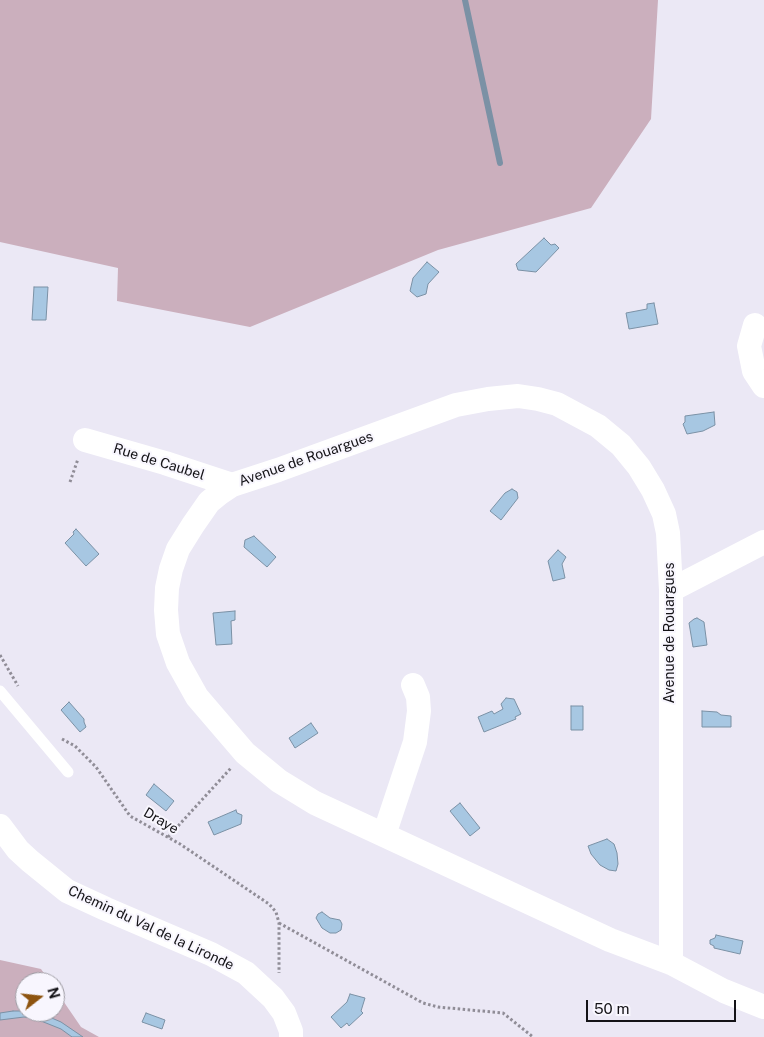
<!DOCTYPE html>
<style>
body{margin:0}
#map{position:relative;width:764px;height:1037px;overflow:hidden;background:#ebe8f5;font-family:"Public Sans",sans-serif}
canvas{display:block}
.north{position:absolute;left:15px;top:972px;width:50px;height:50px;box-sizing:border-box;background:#f8f6fe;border:1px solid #9d9ba2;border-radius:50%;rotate:74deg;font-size:14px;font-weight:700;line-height:20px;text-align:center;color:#141317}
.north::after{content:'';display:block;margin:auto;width:18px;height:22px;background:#8e5410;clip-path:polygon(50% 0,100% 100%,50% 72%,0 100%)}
.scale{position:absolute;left:586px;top:1000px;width:150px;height:22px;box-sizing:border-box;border:2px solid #141317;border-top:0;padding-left:6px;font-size:15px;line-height:18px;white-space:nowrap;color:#141317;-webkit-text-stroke:4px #f8f6fe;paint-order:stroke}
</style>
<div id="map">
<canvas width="764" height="1037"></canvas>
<div class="north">N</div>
<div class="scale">50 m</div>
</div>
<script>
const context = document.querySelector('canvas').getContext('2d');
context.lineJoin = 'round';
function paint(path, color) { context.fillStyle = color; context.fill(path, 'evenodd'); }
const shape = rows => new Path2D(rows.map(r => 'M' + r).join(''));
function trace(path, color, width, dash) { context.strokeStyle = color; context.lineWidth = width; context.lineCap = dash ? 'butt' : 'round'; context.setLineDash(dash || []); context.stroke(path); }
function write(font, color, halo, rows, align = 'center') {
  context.font = font + ' "Public Sans",sans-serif'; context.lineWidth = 4; context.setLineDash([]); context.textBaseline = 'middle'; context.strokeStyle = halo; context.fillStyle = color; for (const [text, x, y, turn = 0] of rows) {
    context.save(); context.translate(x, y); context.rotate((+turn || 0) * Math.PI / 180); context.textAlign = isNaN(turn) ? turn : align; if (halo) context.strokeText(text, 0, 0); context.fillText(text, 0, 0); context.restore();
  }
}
const green = shape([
 [0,0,658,0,651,119,591,208,438,250,250,327,117,301,118,268,0,242],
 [0,960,41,969,50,982,25,982,25,1012,55,1012,55,989,81,1027,99,1037,0,1037]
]);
const water = shape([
 [544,238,551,245,555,244,559,248,536,272,518,270,516,264,544,238],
 [427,262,439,272,428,284,426,294,417,297,410,291,413,278,427,262],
 [34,287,48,287,46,320,32,320,34,287],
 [654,303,658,324,629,329,626,313,647,309,647,304,654,303],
 [714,412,715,425,703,431,687,434,683,424,685,422,685,416,714,412],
 [512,489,517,492,518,498,501,520,490,511,505,493,512,489],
 [76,529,99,554,86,566,65,543,74,534,73,532,76,529],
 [254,536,276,557,267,567,244,547,245,540,254,536],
 [558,550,566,557,562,564,565,578,553,581,548,561,558,550],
 [235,611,235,620,231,621,232,644,216,645,213,613,235,611],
 [697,618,704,622,707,645,693,647,689,623,694,619,697,618],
 [506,698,514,699,521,714,515,717,516,719,484,732,478,717,492,711,494,714,503,709,501,704,506,698],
 [69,702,84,719,84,722,86,727,80,732,61,710,69,702],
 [571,706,583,706,583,730,571,730,571,706],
 [702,711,717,712,721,715,731,716,731,727,702,727,702,711],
 [311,723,318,733,295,748,289,738,311,723],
 [154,784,174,801,166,811,146,795,154,784],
 [460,803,480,828,470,836,450,811,460,803],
 [236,810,237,813,242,815,241,824,214,835,208,822,236,810],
 [607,839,614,844,617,853,618,864,616,871,609,870,600,865,591,854,588,846,607,839],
 [322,912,330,918,340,920,342,924,341,930,336,933,330,933,322,928,316,918,318,914,322,912],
 [716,935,743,941,740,954,714,948,714,946,710,944,710,940,715,938,716,935],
 [350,994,365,998,361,1011,363,1013,349,1026,347,1023,341,1028,331,1017,347,1002,350,994],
 [13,1011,24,1011,47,1016,61,1022,83,1037,72,1037,61,1029,36,1019,24,1017,0,1020,0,1013,13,1011],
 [146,1013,165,1020,162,1029,142,1022,146,1013]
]);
const stream = shape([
 [465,0,500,163]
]);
const path = shape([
 [70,482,78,459],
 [0,655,18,686],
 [62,739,75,746,96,767,130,816,180,844,269,904,276,912,279,923,279,973],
 [168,837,231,768],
 [279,923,423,1003,438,1007,503,1013,533,1037]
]);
const lane = shape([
 [0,691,68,772]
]);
const street = shape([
 [755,325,749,346,754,371,764,386],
 [85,440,165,463,232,485],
 [671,590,764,542],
 [0,826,18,850,30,861,67,891,106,909,211,954,246,973,273,998,284,1013,291,1031,291,1037],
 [384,835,415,742,419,711,418,697,413,685],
 [671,963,671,590,668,533,664,514,653,490,639,467,621,445,598,426,557,404,538,399,518,396,488,399,456,405,278,470,232,485,220,493,209,502,193,525,178,549,171,569,167,588,166,610,168,634,178,663,197,697,245,753,279,781,315,803,610,940,671,963,724,991,764,1007]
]);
const streetNames = [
 ["Avenue de Rouargues",306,459,-19],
 ["Rue de Caubel",159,462,17],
 ["Avenue de Rouargues",670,633,-90],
 ["Draye",161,821,30],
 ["Chemin du Val de la Lironde",151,928,25]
];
paint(green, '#cbafbd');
paint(water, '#a7c7e2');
trace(water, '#7b91a5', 1);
trace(stream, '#7b91a5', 6);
trace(path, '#908d97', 3, [2.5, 2.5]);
trace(lane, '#fff', 11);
trace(street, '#fff', 24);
write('14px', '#141317', '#f8f6fe', streetNames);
</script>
